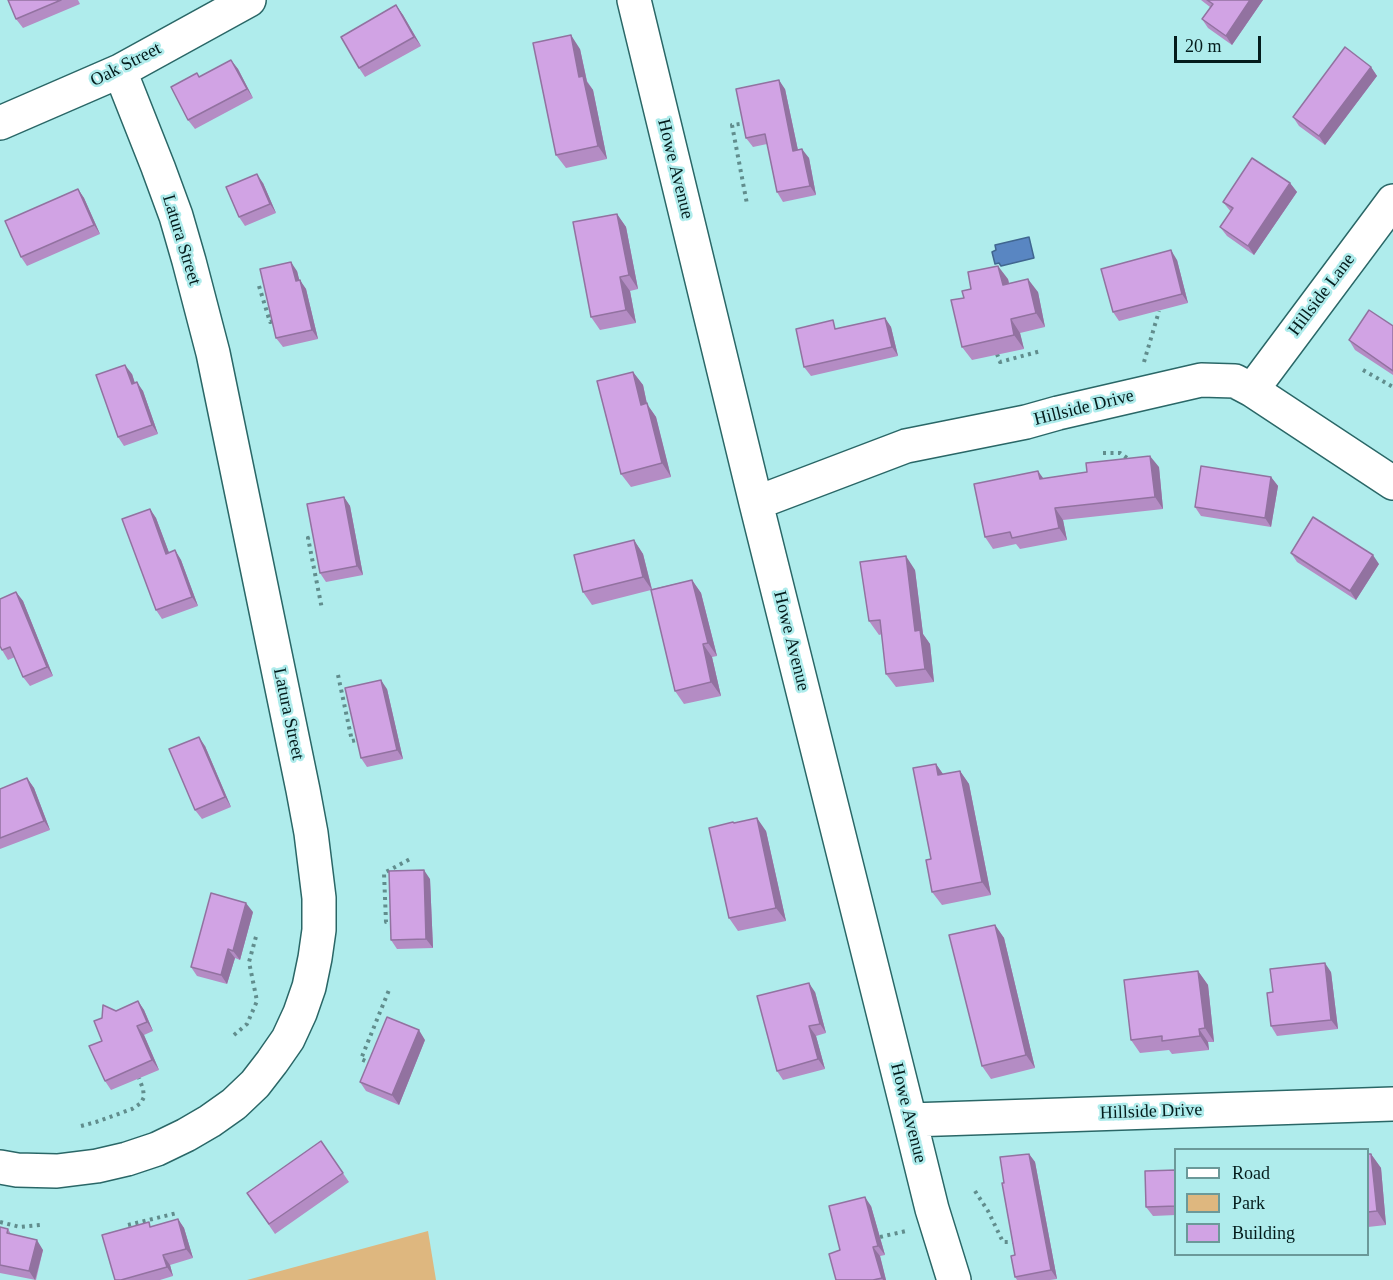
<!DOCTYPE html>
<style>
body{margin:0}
#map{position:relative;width:1393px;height:1280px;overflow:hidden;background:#afecec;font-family:"Times New Roman",serif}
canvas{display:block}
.legend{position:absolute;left:1174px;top:1148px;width:195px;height:108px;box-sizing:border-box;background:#afecec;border:2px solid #6b9999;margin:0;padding:8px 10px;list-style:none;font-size:18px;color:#041c1c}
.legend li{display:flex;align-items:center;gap:12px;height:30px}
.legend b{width:30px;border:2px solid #6b9999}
.scale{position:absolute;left:1174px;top:36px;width:87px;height:27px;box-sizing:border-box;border:3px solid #041c1c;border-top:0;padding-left:8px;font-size:18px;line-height:21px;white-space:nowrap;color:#041c1c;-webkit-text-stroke:4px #afecec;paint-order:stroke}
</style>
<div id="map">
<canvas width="1393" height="1280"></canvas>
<ul class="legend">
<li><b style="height:8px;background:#fff"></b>Road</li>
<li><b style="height:16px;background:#deb77f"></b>Park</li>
<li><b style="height:16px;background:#d1a3e4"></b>Building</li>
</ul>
<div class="scale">20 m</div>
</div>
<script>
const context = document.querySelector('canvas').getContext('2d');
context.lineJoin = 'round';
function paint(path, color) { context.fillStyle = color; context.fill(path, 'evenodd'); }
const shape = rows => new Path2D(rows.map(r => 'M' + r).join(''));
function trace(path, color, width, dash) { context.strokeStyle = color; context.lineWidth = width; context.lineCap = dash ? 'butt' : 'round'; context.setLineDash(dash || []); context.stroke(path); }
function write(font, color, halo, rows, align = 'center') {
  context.font = font + ' "Times New Roman",serif'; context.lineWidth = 5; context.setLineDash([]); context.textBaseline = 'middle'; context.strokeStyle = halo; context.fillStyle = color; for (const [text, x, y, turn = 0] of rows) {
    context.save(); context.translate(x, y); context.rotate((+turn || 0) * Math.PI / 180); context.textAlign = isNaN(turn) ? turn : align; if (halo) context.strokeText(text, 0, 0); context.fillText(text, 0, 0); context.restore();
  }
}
const green = shape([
 [428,1231,436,1280,247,1280]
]);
const water = shape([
 [1029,237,1034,258,1001,266,999,263,995,264,992,252,996,250,995,245,1029,237]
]);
const path = shape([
 [747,123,732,125,747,204],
 [259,286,270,322,276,320],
 [997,354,1000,362,1041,351],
 [1144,362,1159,311],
 [1363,370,1393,387],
 [1103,453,1120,453,1127,458,1129,461],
 [317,536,308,538,322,609],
 [338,675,352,741,361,739],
 [394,922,386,922,384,873,412,858],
 [234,1035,247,1024,257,1001,249,962,257,933],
 [372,1064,361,1059,389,990],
 [81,1126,96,1122,132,1109,141,1103,144,1097,143,1089,139,1078],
 [975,1191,988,1211,1003,1242,1013,1242],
 [0,1222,20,1227,40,1225],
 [128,1225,177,1213],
 [880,1237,906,1231]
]);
const minor = shape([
 [634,0,756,503,910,1120,932,1209,954,1280],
 [0,123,120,71,249,0],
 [1252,390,1393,201],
 [756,503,906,446,1026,422,1058,413,1201,380,1235,381,1252,390,1393,483],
 [910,1120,1393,1104],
 [0,1167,17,1170,57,1171,97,1166,127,1159,157,1149,186,1135,210,1121,234,1104,255,1084,272,1062,288,1039,300,1013,309,987,315,958,319,930,319,898,311,833,303,790,213,353,189,261,176,216,158,167,120,71]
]);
const wall = shape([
 [8,0,78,0,80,4,23,28,16,19],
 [1201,0,1263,0,1232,45,1208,28,1202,19,1210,7],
 [396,5,403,15,421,46,365,77,359,68],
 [580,49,587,81,593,90,607,159,566,168,556,155],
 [231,60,238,69,253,98,195,129,188,120,200,77],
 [1371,67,1377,76,1325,145,1299,126,1293,117],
 [785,89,798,150,809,158,816,195,783,202,777,192,767,144,753,147,746,138],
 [263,183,276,213,245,226,239,217],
 [1290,183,1297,192,1254,255,1227,236,1220,227,1231,212,1223,202],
 [78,189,84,198,100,234,27,266,21,257],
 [617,214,626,227,638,289,630,291,636,323,600,330,591,317],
 [1177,260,1188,303,1119,321,1113,312],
 [297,271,299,280,306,289,318,339,283,347,276,338],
 [1008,279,1009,283,1038,292,1045,327,1020,333,1024,349,972,360,962,347],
 [885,318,891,327,898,356,811,376,804,367,839,328],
 [1393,326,1393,375,1355,350,1349,340],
 [633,372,643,385,647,404,656,417,671,477,631,487,621,474],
 [132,374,135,383,143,391,158,434,124,446,118,437],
 [1159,467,1163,509,1063,520,1067,540,1020,549,1016,544,993,549,985,537,1044,479],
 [1271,477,1278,486,1271,527,1201,516,1195,507],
 [344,497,350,506,363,575,326,582,320,573],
 [150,509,156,518,169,553,175,550,181,560,198,606,162,619,156,610],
 [634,540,643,554,652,589,692,580,701,593,717,656,712,657,721,696,684,704,675,691,651,590,592,605,583,592],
 [1291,553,1379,564,1356,600,1297,562],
 [915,570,923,634,930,644,934,682,896,687,886,674,882,634,879,635,869,621],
 [16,592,23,601,53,676,30,686,23,677,15,657,8,660,2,650],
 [387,689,403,759,367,767,361,758],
 [205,746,231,807,202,819,195,810],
 [936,764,943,774,960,771,969,784,991,895,942,905,932,892,931,859],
 [27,778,34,788,50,830,0,849,0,789],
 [734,823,766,831,786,921,738,931,729,918],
 [430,879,433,948,397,949,391,940],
 [253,912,240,960,235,958,227,984,197,976,191,967],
 [995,925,1004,938,1035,1068,991,1079,982,1066],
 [1198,971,1208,985,1214,1042,1208,1042,1209,1050,1172,1054,1169,1050,1140,1053,1131,1040],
 [1331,972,1338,1029,1277,1036,1271,1026,1273,992],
 [815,992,826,1033,816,1036,825,1069,783,1080,777,1071],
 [138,1001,144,1010,153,1031,144,1035,159,1070,111,1090,105,1081,102,1041,116,1011],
 [425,1040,399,1105,366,1091,360,1082],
 [321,1141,349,1182,275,1234,247,1193],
 [1029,1154,1035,1162,1057,1279,1050,1280,1017,1280,1015,1277,1015,1255,1004,1183],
 [1368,1154,1371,1154,1381,1168,1386,1225,1368,1227],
 [1176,1170,1176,1215,1153,1216,1146,1207],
 [871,1206,885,1255,880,1256,886,1280,836,1280,840,1250],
 [178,1219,184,1228,193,1258,170,1265,173,1276,160,1280,115,1280,152,1227],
 [0,1227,8,1229,11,1234,43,1250,36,1280,0,1273]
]);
const shadedWall = shape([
 [1250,0,1263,0,1232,45,1226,36],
 [396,5,403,15,421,46,414,37],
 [571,35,580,49,587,82,593,90,607,159,598,146,579,77],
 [231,60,238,69,253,98,247,89],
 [1371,67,1377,76,1325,145,1319,136],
 [779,80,785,89,800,160,793,151],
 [802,149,809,158,816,195,810,186],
 [257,174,263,183,276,213,270,204],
 [1290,183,1297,192,1254,255,1248,246],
 [78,189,84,198,100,234,94,225],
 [617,214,626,227,638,289,629,275],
 [1171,250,1177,260,1188,303,1182,294],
 [291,262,297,271,302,290,296,281],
 [998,266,1008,279,1012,298,1003,285],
 [620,277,630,291,636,323,626,310],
 [1028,279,1038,292,1045,327,1036,313],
 [300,280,306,289,318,339,312,330],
 [885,318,891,327,898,356,892,347],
 [1011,319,1020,333,1024,349,1014,335],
 [125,365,132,374,138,393,132,384],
 [633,372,643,385,647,404,656,417,671,477,662,463,641,405],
 [137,382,143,391,158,434,152,425],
 [1150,456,1159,467,1163,509,1155,497],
 [1038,471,1046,482,1040,479],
 [1271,477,1278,486,1271,527,1265,518],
 [344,497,350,506,363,575,357,566],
 [1055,508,1063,520,1067,540,1059,528],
 [150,509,156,518,173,563,166,554],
 [634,540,643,554,652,590,643,577],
 [175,550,181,560,198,606,192,597],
 [1373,555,1379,564,1356,600,1350,591],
 [906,556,915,570,923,634,930,644,934,682,925,669,915,631],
 [692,580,701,593,717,656,708,643],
 [16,592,23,601,53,676,47,667],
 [703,644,712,657,721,696,711,682],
 [381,680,387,689,403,759,397,750],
 [199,737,205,746,231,807,225,797],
 [936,764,945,777,938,775],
 [960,771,969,784,991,895,982,882],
 [27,778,34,788,50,830,44,821],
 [757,818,766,831,786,921,776,908],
 [424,870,430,879,433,948,426,939],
 [246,903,253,912,240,960,233,951],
 [995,925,1004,938,1035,1068,1026,1055],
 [228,949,235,958,227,984,221,975],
 [1325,963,1331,972,1338,1029,1331,1020],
 [1198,971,1208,985,1214,1042,1205,1028],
 [809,983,815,992,826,1033,820,1024],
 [138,1001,144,1010,153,1031,147,1022],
 [137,1026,144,1035,159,1070,152,1060],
 [809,1026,816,1036,825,1069,818,1059],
 [1199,1029,1208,1042,1209,1050,1200,1036],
 [419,1030,425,1040,399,1105,392,1095],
 [1029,1154,1035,1162,1057,1279,1051,1270],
 [1371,1154,1381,1168,1386,1225,1377,1211],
 [865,1197,871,1206,885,1255,878,1246],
 [178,1219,184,1228,193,1258,186,1249],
 [37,1240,43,1250,35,1280,29,1271],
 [873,1247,880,1256,886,1280,883,1280,882,1278],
 [163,1255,170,1265,173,1276,167,1267]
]);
const building = shape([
 [8,0,61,0,16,19,8,0],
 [1207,0,1250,0,1226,36,1202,19,1213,4,1207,0],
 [396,5,414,37,359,68,341,37,396,5],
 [571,35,579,77,583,76,598,146,556,155,533,43,571,35],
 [1345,47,1371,67,1319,136,1293,117,1345,47],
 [231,60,247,89,188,120,171,87,197,73,199,77,231,60],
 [779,80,793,151,802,149,810,186,777,192,765,134,746,138,736,89,779,80],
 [1252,158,1290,183,1248,246,1220,227,1233,208,1223,202,1252,158],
 [257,174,270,204,239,217,226,187,257,174],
 [78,189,94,225,21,257,5,221,78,189],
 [617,214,629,275,620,277,626,310,591,317,573,222,617,214],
 [1171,250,1182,294,1113,312,1101,269,1171,250],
 [291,262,296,281,300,280,312,330,276,338,260,269,291,262],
 [998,266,1003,285,1028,279,1036,313,1011,319,1014,335,962,347,951,300,964,298,962,291,971,289,968,272,998,266],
 [1369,310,1393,326,1393,371,1349,340,1369,310],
 [885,318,892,347,804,367,796,329,833,320,835,329,885,318],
 [125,365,132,384,137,382,152,425,118,437,96,375,125,365],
 [633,372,641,405,647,403,662,463,621,474,597,381,633,372],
 [1150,456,1155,497,1055,508,1059,528,1012,538,1010,532,985,537,974,484,1038,471,1040,479,1087,472,1086,463,1150,456],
 [1201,466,1271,477,1265,518,1195,507,1201,466],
 [344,497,357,566,320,573,307,504,344,497],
 [150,509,166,554,175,550,192,597,156,610,122,519,150,509],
 [1313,517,1373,555,1350,591,1291,553,1313,517],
 [634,540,643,577,583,592,574,555,634,540],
 [906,556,915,631,920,630,925,669,886,674,880,620,869,621,860,562,906,556],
 [692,580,708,643,703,644,711,682,675,691,651,590,692,580],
 [16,592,47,667,23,677,10,647,2,650,0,646,0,599,16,592],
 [381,680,397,750,361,758,345,688,381,680],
 [199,737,225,797,195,810,169,749,199,737],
 [936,764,938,775,960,771,982,882,932,892,926,860,931,859,913,768,936,764],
 [27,778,44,821,0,838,0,789,27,778],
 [757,818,776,908,729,918,709,828,733,822,734,823,757,818],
 [424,870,426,939,391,940,389,871,424,870],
 [211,893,246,903,233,951,228,949,221,975,191,967,211,893],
 [995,925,1026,1055,982,1066,949,935,995,925],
 [1325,963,1331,1020,1271,1026,1267,993,1273,992,1270,969,1325,963],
 [1198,971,1205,1028,1199,1029,1200,1036,1162,1041,1162,1036,1131,1040,1124,980,1198,971],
 [809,983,820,1024,809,1026,818,1059,777,1071,757,996,809,983],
 [138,1001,147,1022,137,1026,152,1060,105,1081,89,1046,102,1041,94,1021,102,1018,103,1005,116,1011,138,1001],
 [387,1017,419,1030,392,1095,360,1082,387,1017],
 [321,1141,343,1173,269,1224,247,1193,321,1141],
 [1029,1154,1051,1270,1015,1277,1011,1256,1015,1255,1002,1183,1004,1183,1000,1157,1029,1154],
 [1368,1154,1371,1154,1377,1211,1368,1212,1368,1154],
 [1176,1170,1176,1206,1146,1207,1145,1171,1176,1170],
 [865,1197,878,1246,873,1247,882,1278,873,1280,836,1280,829,1254,840,1250,829,1206,865,1197],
 [178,1219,186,1249,163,1255,167,1267,121,1280,115,1280,102,1235,149,1222,150,1227,178,1219],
 [0,1227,8,1229,7,1233,37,1240,29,1271,0,1265,0,1227]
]);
const streetNames = [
 ["Oak Street",126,65,-27],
 ["Howe Avenue",675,169,76],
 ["Latura Street",181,240,73],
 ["Hillside Lane",1322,295,-53],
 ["Hillside Drive",1084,408,-14],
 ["Howe Avenue",791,641,76],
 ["Latura Street",288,714,78],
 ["Hillside Drive",1151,1112,-2],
 ["Howe Avenue",908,1113,76]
];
paint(green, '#deb77f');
paint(water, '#5986c2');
trace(water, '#406690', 1.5);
trace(minor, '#2a6767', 36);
trace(path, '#618d8d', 4, [3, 4.5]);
trace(minor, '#fff', 33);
paint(wall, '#b48cc4');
paint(shadedWall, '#9272a0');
paint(building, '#d1a3e4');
trace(building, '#9272a0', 1.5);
write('18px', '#041c1c', '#afecec', streetNames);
</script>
